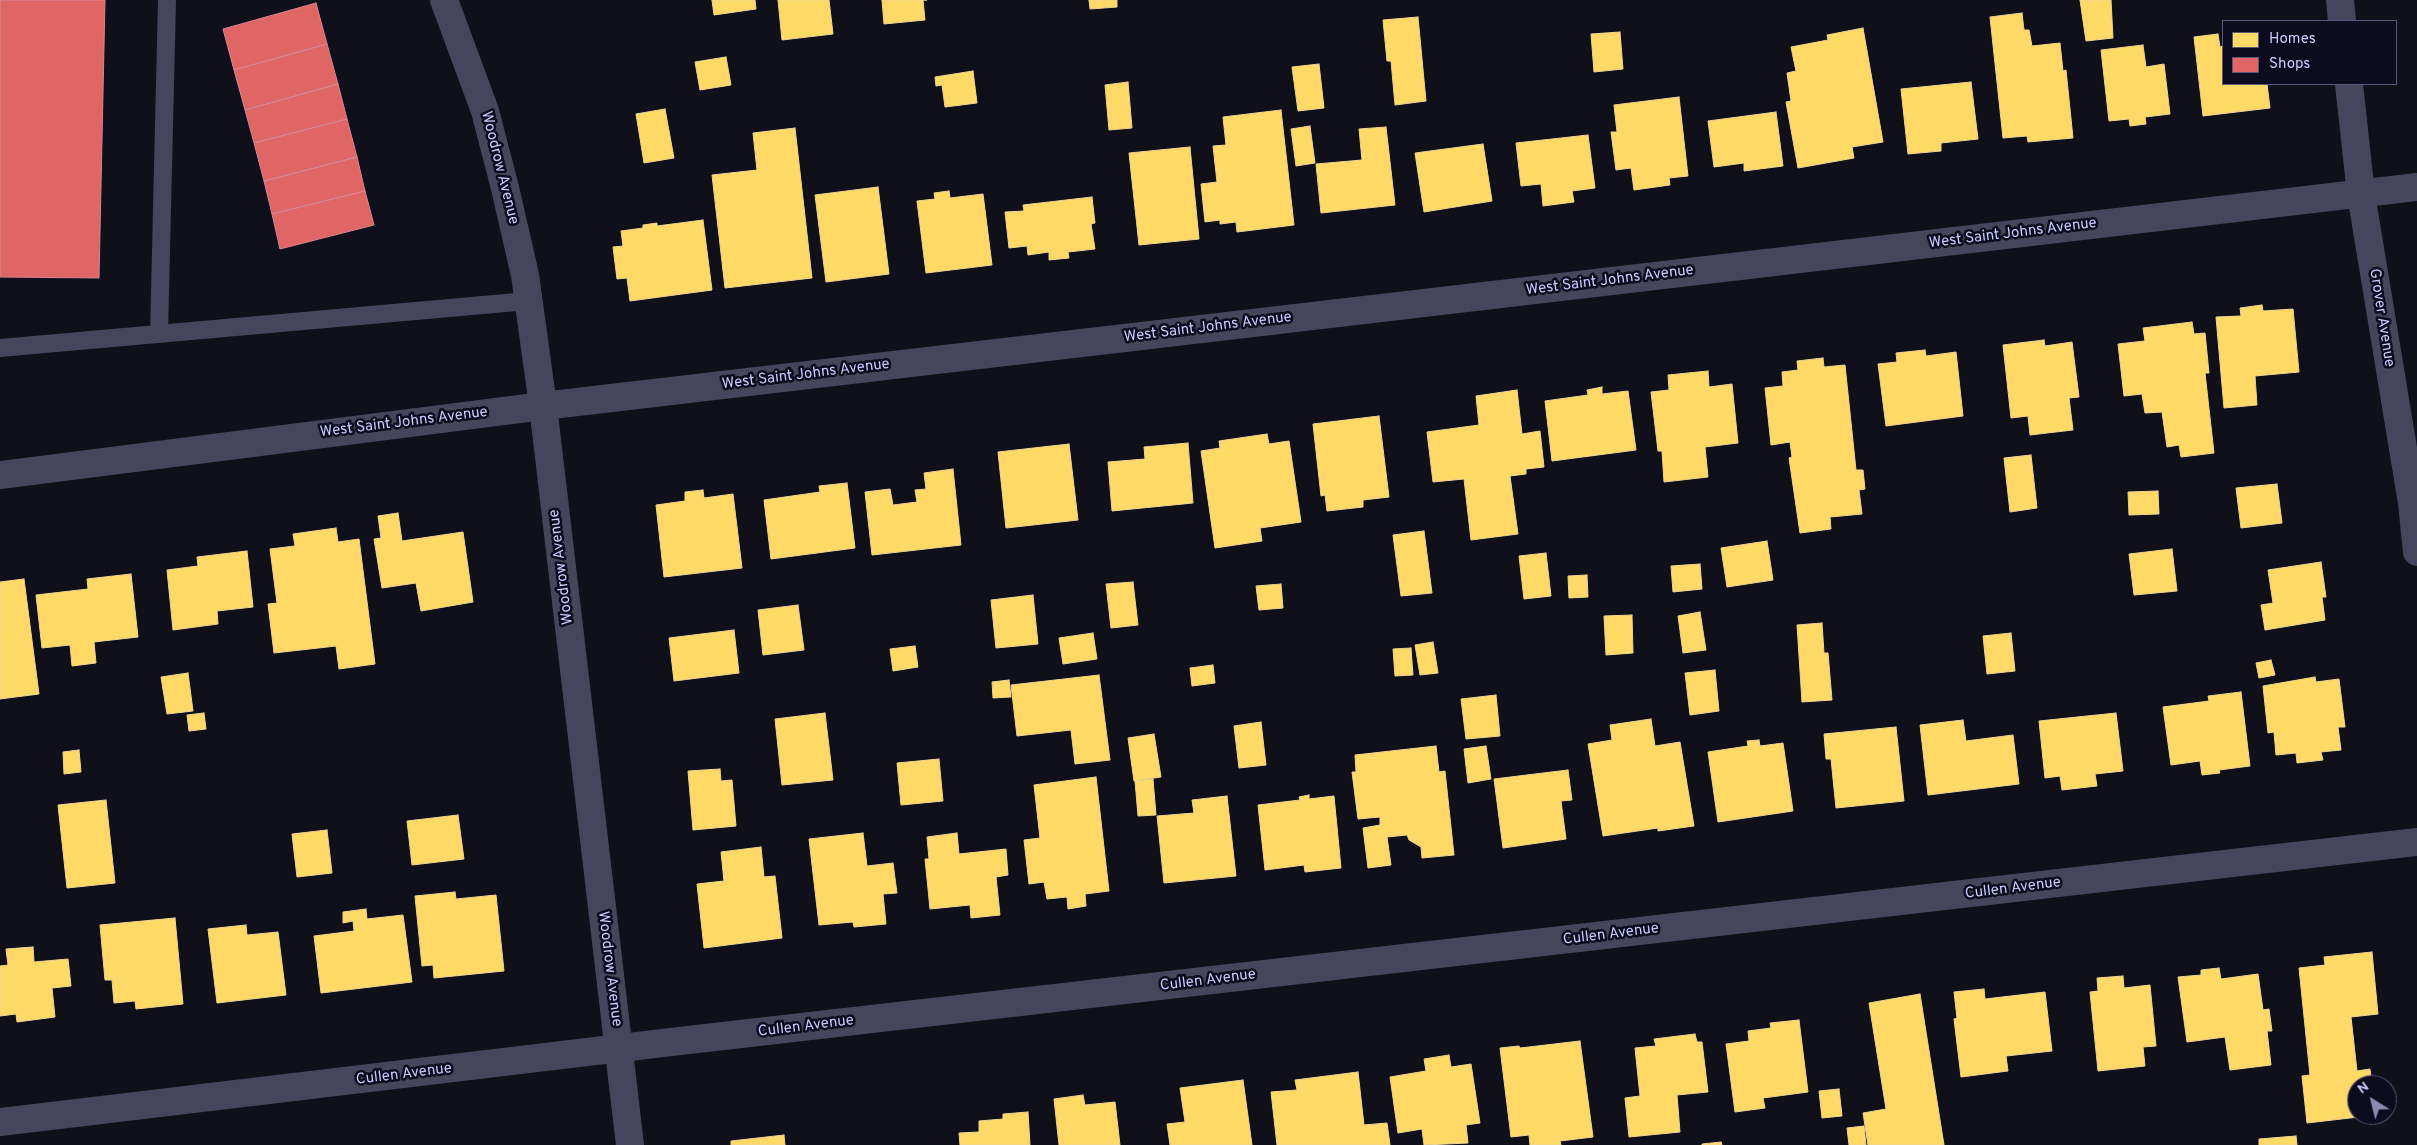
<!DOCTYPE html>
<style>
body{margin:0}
#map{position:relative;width:2417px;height:1145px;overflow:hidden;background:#10101a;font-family:Overpass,sans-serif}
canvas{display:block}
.legend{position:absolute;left:2222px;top:20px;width:175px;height:65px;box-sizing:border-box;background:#0d0c1e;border:1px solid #595878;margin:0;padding:6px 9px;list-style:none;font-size:15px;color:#cacbfe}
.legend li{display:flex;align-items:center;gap:10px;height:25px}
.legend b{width:25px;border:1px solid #595878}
.north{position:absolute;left:2347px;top:1075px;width:50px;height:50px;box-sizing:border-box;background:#0d0c1e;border:1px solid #595878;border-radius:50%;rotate:324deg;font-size:14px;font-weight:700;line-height:20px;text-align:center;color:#cacbfe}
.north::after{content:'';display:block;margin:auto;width:18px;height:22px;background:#898aae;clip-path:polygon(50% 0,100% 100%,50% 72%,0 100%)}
</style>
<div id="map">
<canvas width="2417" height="1145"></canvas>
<ul class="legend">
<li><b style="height:14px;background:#ffd966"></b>Homes</li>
<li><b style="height:14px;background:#e06666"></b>Shops</li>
</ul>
<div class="north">N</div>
</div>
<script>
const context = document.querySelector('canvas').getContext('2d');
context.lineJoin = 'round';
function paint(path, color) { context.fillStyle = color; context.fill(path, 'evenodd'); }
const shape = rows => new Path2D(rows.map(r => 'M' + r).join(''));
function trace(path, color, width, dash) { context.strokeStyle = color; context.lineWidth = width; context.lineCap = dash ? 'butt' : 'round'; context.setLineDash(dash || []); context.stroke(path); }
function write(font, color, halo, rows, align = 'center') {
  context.font = font + ' Overpass,sans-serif'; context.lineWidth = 5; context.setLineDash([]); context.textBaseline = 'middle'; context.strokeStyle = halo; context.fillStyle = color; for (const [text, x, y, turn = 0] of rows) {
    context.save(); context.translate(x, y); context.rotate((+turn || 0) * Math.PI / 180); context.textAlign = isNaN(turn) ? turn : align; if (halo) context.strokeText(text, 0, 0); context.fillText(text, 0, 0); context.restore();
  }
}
const homes = shape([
 [712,0,755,0,756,9,714,15,712,0],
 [778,0,829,0,833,34,782,40,778,0],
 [882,0,927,0,923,0,925,20,884,24,882,0],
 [1089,0,1117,0,1117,7,1090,9,1089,0],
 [2080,0,2111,0,2113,38,2086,41,2080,0],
 [2022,13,2024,30,2029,30,2032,46,2060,43,2063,71,2066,70,2073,138,2028,142,2027,136,2003,138,1990,17,2022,13],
 [1418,17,1426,101,1395,105,1391,61,1387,61,1383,20,1418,17],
 [1863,28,1883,142,1852,147,1854,158,1798,168,1786,102,1791,101,1787,73,1796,71,1791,47,1828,40,1827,35,1863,28],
 [1620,32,1623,69,1594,72,1591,34,1620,32],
 [2218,34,2220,47,2223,46,2223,84,2267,84,2270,108,2203,116,2194,37,2218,34],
 [2143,45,2146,67,2164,64,2170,114,2145,117,2146,124,2130,126,2129,119,2109,121,2101,50,2143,45],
 [726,57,731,85,700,90,695,62,726,57],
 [1319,64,1324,108,1298,111,1292,67,1319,64],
 [973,71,977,103,945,107,942,85,936,86,935,77,973,71],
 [1128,82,1132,128,1109,130,1105,85,1128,82],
 [1971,82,1978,139,1941,143,1941,151,1908,154,1901,89,1971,82],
 [1679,97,1688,176,1669,178,1670,185,1634,190,1631,168,1616,170,1611,132,1617,132,1614,105,1679,97],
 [665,109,674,158,644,163,636,114,665,109],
 [1281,110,1294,225,1237,232,1236,222,1220,224,1220,220,1205,222,1201,184,1217,182,1213,146,1226,145,1223,117,1281,110],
 [1776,112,1783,166,1744,171,1744,163,1714,167,1708,121,1776,112],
 [1310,126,1315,163,1296,166,1291,129,1310,126],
 [1386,127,1395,205,1321,213,1316,164,1362,160,1359,129,1386,127],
 [795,128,812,278,725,288,712,175,757,170,753,133,795,128],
 [1588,135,1595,188,1572,191,1574,202,1543,206,1541,184,1521,186,1516,143,1588,135],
 [1483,144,1492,201,1424,212,1415,153,1483,144],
 [1190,147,1199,239,1139,245,1129,153,1190,147],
 [878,187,889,274,826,282,815,195,878,187],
 [949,191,950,198,983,194,992,265,926,273,917,201,935,199,934,193,949,191],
 [1092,197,1095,223,1091,224,1095,249,1068,252,1069,258,1049,260,1049,252,1028,255,1027,246,1009,248,1005,212,1024,211,1023,205,1092,197],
 [703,220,712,290,630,301,627,278,617,279,613,247,623,246,621,231,643,228,643,225,657,223,657,226,703,220],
 [2262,305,2263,311,2293,309,2299,372,2255,376,2257,405,2224,408,2216,317,2241,316,2240,308,2262,305],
 [2192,322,2194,334,2205,333,2209,373,2205,373,2214,453,2181,457,2179,445,2167,447,2162,412,2145,413,2142,394,2124,396,2118,344,2145,341,2143,328,2192,322],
 [2044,340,2045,346,2072,342,2079,397,2069,398,2073,430,2030,435,2028,416,2011,418,2003,345,2044,340],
 [1925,350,1926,356,1956,352,1963,416,1886,426,1878,364,1897,362,1896,353,1925,350],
 [1823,358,1824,367,1845,365,1856,470,1863,470,1865,489,1859,490,1862,514,1830,517,1831,529,1800,533,1789,458,1792,457,1790,442,1771,445,1765,388,1783,386,1782,372,1798,370,1797,361,1823,358],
 [1708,371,1709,387,1732,384,1738,443,1705,447,1708,477,1664,482,1662,451,1658,451,1651,392,1669,390,1668,375,1708,371],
 [1602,387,1602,394,1628,391,1636,450,1552,461,1545,401,1588,395,1587,390,1602,387],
 [1517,390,1522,434,1540,431,1544,467,1526,469,1526,474,1510,476,1518,534,1471,540,1464,479,1433,482,1427,432,1479,425,1476,396,1517,390],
 [1379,416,1389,497,1363,500,1363,507,1327,511,1325,495,1321,496,1313,424,1379,416],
 [1267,434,1269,444,1289,441,1301,522,1260,528,1262,541,1215,548,1201,451,1220,448,1219,441,1267,434],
 [1188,443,1193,503,1112,511,1108,462,1145,459,1144,447,1188,443],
 [1069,444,1078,520,1006,528,998,452,1069,444],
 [2031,455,2037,508,2010,512,2004,458,2031,455],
 [953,469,961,545,872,555,865,492,890,489,893,505,917,502,915,490,926,489,924,473,953,469],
 [847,483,855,548,771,559,764,500,820,492,819,486,847,483],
 [2277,484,2282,523,2241,528,2236,488,2277,484],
 [703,490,704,498,733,494,742,568,664,577,656,505,685,501,685,492,703,490],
 [2158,491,2159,514,2129,515,2128,492,2158,491],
 [398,513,402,541,463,532,473,602,421,611,416,583,382,588,374,539,381,538,378,516,398,513],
 [336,528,338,542,359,539,375,664,339,669,336,646,274,653,268,604,277,603,270,549,295,546,293,534,336,528],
 [1424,531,1432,593,1401,596,1393,535,1424,531],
 [1767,541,1773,580,1727,587,1721,548,1767,541],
 [2172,549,2177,591,2134,595,2129,554,2172,549],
 [247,551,253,607,217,611,218,624,173,630,167,570,198,566,197,557,247,551],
 [1546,553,1551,596,1524,599,1519,556,1546,553],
 [2321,562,2326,597,2322,597,2325,620,2265,630,2261,605,2273,603,2268,570,2321,562],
 [1700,564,1702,589,1673,592,1671,566,1700,564],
 [131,574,138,637,94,642,96,663,72,666,70,645,42,648,36,595,88,589,87,579,131,574],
 [1587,575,1588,597,1569,598,1568,576,1587,575],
 [24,579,39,694,0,699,0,582,24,579],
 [1133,582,1138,625,1111,628,1106,584,1133,582],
 [1281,584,1283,608,1259,610,1256,586,1281,584],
 [1033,595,1038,644,996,648,991,600,1033,595],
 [798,605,804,650,763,655,758,610,798,605],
 [1700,612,1706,650,1683,653,1678,616,1700,612],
 [1632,615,1633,653,1606,655,1604,616,1632,615],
 [1822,623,1824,653,1828,653,1832,700,1802,702,1797,625,1822,623],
 [734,630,739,673,674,681,669,638,734,630],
 [1093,633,1097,659,1063,664,1059,638,1093,633],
 [2011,633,2015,671,1987,674,1983,636,2011,633],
 [1433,642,1438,673,1420,675,1415,645,1433,642],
 [915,646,918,667,893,671,890,649,915,646],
 [1411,648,1413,675,1395,676,1393,649,1411,648],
 [2271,660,2275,675,2259,678,2256,663,2271,660],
 [1213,665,1215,683,1192,686,1190,668,1213,665],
 [1715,670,1719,711,1690,715,1685,673,1715,670],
 [188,673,193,711,167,714,161,677,188,673],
 [1099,675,1110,760,1075,764,1071,730,1017,736,1011,685,1099,675],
 [2315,677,2316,682,2339,679,2345,727,2338,727,2341,750,2321,752,2323,760,2297,763,2296,753,2276,755,2274,732,2268,733,2263,686,2315,677],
 [1009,680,1011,697,993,698,992,682,1009,680],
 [2241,692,2250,766,2219,770,2220,773,2202,775,2200,761,2171,765,2163,707,2209,701,2208,696,2241,692],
 [1496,695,1500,736,1466,739,1461,699,1496,695],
 [204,713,206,729,189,731,187,715,204,713],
 [825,713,833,780,782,785,775,719,825,713],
 [2116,713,2123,771,2095,774,2097,786,2062,790,2060,776,2045,778,2039,721,2116,713],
 [1651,719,1655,746,1680,742,1694,826,1658,831,1658,828,1603,836,1588,744,1612,740,1610,725,1651,719],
 [1963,720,1966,741,2013,735,2019,784,1928,795,1920,725,1963,720],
 [1261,722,1266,765,1239,768,1234,726,1261,722],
 [1896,727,1904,801,1836,808,1831,759,1826,759,1824,734,1896,727],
 [1154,734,1161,777,1134,781,1128,738,1154,734],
 [1759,740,1760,746,1783,743,1793,811,1718,822,1708,752,1748,746,1747,741,1759,740],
 [1436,746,1439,772,1445,771,1454,855,1422,858,1421,847,1409,840,1407,835,1387,837,1391,865,1368,868,1363,828,1380,825,1380,817,1358,819,1352,772,1356,772,1355,755,1436,746],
 [1486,746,1491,779,1468,783,1464,749,1486,746],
 [79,750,81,772,64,774,63,752,79,750],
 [939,759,943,801,901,805,897,763,939,759],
 [720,769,721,781,732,780,736,826,693,830,688,771,720,769],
 [1568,770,1572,800,1561,801,1566,839,1503,848,1494,779,1568,770],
 [1096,777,1109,891,1085,894,1086,906,1068,909,1067,897,1047,899,1044,882,1029,884,1024,840,1040,838,1034,785,1096,777],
 [1153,779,1156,815,1138,816,1135,781,1153,779],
 [1309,795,1309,799,1334,796,1341,868,1305,872,1304,865,1265,870,1258,805,1300,800,1299,797,1309,795],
 [1227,796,1236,876,1164,883,1157,816,1194,813,1192,800,1227,796],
 [106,800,115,883,67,888,58,805,106,800],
 [458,815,464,859,412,865,407,821,458,815],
 [327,830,332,873,297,877,292,834,327,830],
 [863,833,867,866,893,863,897,893,883,894,886,924,854,927,853,922,819,925,809,839,863,833],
 [957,833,959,854,1006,849,1008,875,996,877,1000,915,971,918,970,905,930,909,925,859,929,859,927,837,957,833],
 [761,847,764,877,775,876,782,938,704,948,697,884,724,881,721,852,761,847],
 [455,892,456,899,496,895,504,971,434,978,433,965,422,966,415,896,455,892],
 [366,909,367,919,403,915,412,982,321,993,314,936,354,931,353,921,343,923,343,912,366,909],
 [175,918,183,1004,136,1009,135,1001,114,1003,112,980,105,980,100,925,175,918],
 [246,925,247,935,278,932,286,995,217,1003,208,929,246,925],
 [33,947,34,962,68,959,71,986,52,988,55,1017,17,1022,16,1014,0,1016,0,966,8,965,6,949,33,947],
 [2372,952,2378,1014,2351,1017,2357,1071,2370,1069,2372,1085,2357,1085,2357,1115,2376,1115,2307,1123,2302,1076,2310,1075,2299,968,2325,965,2324,957,2372,952],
 [2219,968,2221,979,2258,974,2263,1010,2269,1009,2272,1031,2267,1031,2271,1065,2230,1070,2225,1037,2187,1042,2178,977,2201,975,2201,970,2219,968],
 [2123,976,2124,988,2150,985,2156,1046,2143,1047,2145,1066,2098,1071,2090,992,2098,991,2097,978,2123,976],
 [1984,989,1985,999,2045,992,2052,1051,2006,1056,2008,1071,1961,1077,1954,1019,1957,1018,1954,992,1984,989],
 [1920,994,1944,1145,1868,1145,1863,1113,1886,1109,1869,1003,1920,994],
 [1799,1020,1808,1092,1763,1098,1765,1108,1735,1112,1726,1044,1749,1041,1748,1031,1771,1028,1770,1023,1799,1020],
 [1695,1034,1697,1042,1702,1042,1708,1092,1677,1095,1680,1132,1629,1137,1625,1098,1640,1096,1635,1048,1656,1046,1654,1039,1695,1034],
 [1580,1041,1593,1137,1560,1141,1561,1145,1530,1145,1529,1135,1511,1137,1500,1048,1519,1046,1520,1048,1580,1041],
 [1449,1055,1451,1067,1471,1064,1480,1123,1466,1125,1468,1143,1424,1145,1422,1129,1398,1133,1390,1077,1426,1071,1424,1059,1449,1055],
 [1358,1072,1364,1125,1387,1123,1390,1145,1277,1145,1271,1092,1297,1090,1295,1080,1358,1072],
 [1243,1080,1252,1145,1170,1145,1167,1124,1185,1122,1180,1088,1243,1080],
 [1839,1089,1842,1116,1822,1118,1819,1091,1839,1089],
 [1083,1095,1085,1105,1115,1102,1120,1145,1059,1145,1054,1099,1083,1095],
 [1028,1112,1030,1145,960,1145,959,1133,979,1132,979,1121,1003,1119,1003,1114,1028,1112],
 [1864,1126,1866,1145,1849,1145,1847,1128,1864,1126],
 [784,1135,785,1145,731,1145,731,1141,784,1135],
 [2296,1136,2297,1145,2259,1145,2259,1139,2296,1136],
 [1721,1142,1722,1145,1702,1145,1702,1144,1721,1142]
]);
const shops = shape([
 [0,0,105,0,99,278,0,277,0,0],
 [316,3,327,44,234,70,223,29,316,3],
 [327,44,338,84,245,110,234,70,327,44],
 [338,84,347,119,254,143,245,110,338,84],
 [347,119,357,157,264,181,254,143,347,119],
 [357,157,365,191,272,214,264,181,357,157],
 [365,191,374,225,280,249,272,214,365,191]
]);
const service = shape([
 [159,334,167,0],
 [0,348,528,301]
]);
const minor = shape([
 [2340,0,2342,21],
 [2349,84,2361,194,2412,503,2417,552],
 [0,475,543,406,2417,187],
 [0,1122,671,1042,2417,842]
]);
const tertiary = shape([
 [444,0,485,111,505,188,525,275,543,406,630,1145]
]);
const streetNames = [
 ["Woodrow Avenue",499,168,76],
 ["West Saint Johns Avenue",2013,234,-7],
 ["West Saint Johns Avenue",1610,281,-7],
 ["Grover Avenue",2381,318,81],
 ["West Saint Johns Avenue",1208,328,-7],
 ["West Saint Johns Avenue",806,375,-7],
 ["West Saint Johns Avenue",404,423,-7],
 ["Woodrow Avenue",562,567,-97],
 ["Cullen Avenue",2013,889,-7],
 ["Cullen Avenue",1611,935,-7],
 ["Woodrow Avenue",609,969,83],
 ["Cullen Avenue",1208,981,-7],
 ["Cullen Avenue",806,1027,-7],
 ["Cullen Avenue",404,1075,-7]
];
paint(homes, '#ffd966');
trace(homes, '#efd594', 1);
paint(shops, '#e06666');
trace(shops, '#d98494', 1);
trace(service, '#45465b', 18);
trace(minor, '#45465b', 28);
trace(tertiary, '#45465b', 28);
write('15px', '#cacbfe', '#0d0c1e', streetNames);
</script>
